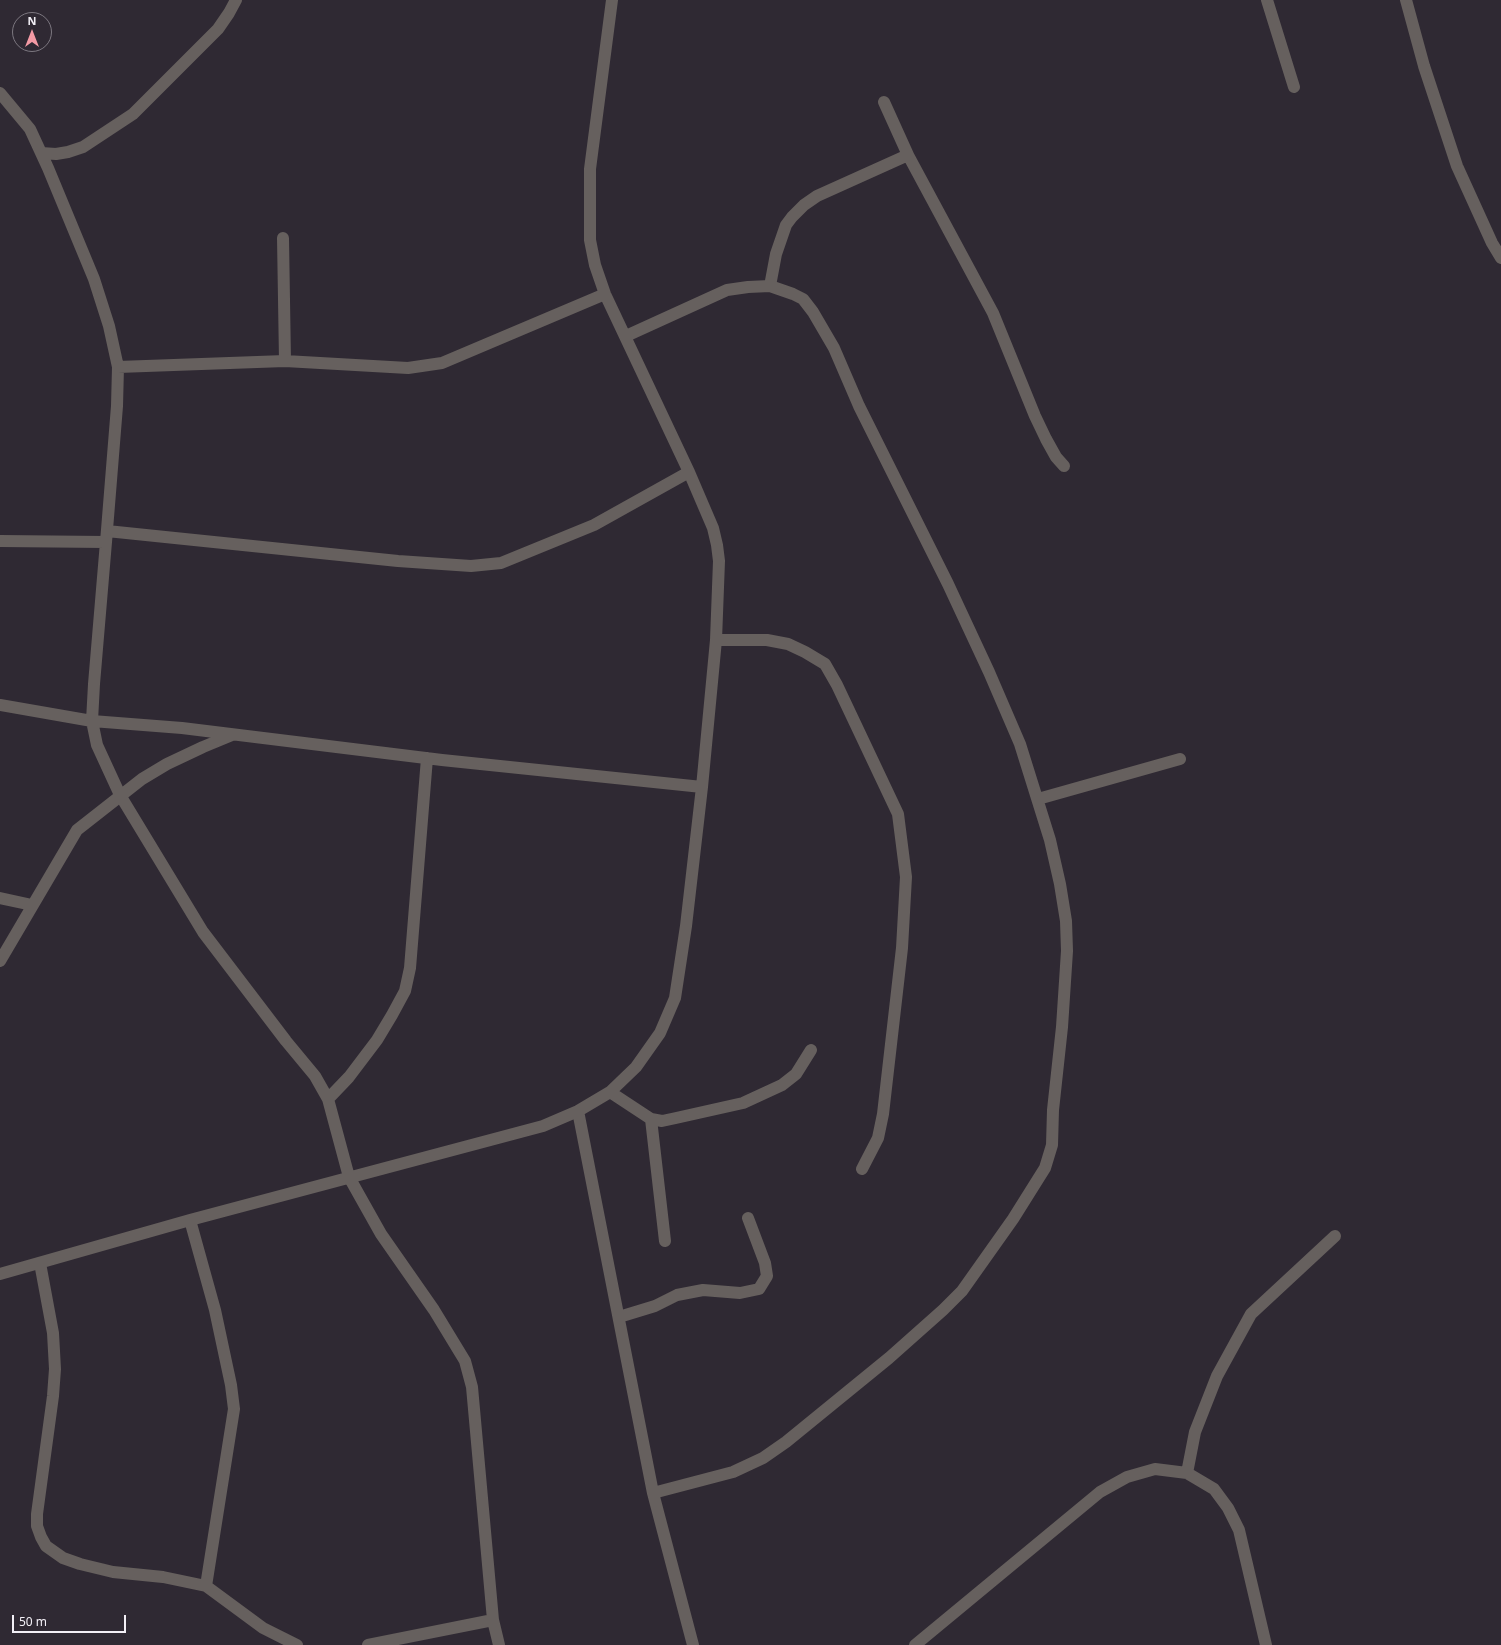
<!DOCTYPE html>
<style>
body{margin:0}
#map{position:relative;width:1501px;height:1645px;overflow:hidden;background:#2f2933;font-family:"Noto Sans",sans-serif}
canvas{display:block}
.north{position:absolute;left:12px;top:12px;width:40px;height:40px;box-sizing:border-box;background:#2f2933;border:1px solid #7d7881;border-radius:50%;rotate:0deg;font-size:11px;font-weight:700;line-height:16px;text-align:center;color:#f2eff6}
.north::after{content:'';display:block;margin:auto;width:14px;height:18px;background:#f49aa5;clip-path:polygon(50% 0,100% 100%,50% 72%,0 100%)}
.scale{position:absolute;left:12px;top:1615px;width:114px;height:18px;box-sizing:border-box;border:2px solid #f2eff6;border-top:0;padding-left:5px;font-size:12px;line-height:14px;white-space:nowrap;color:#f2eff6;-webkit-text-stroke:3px #2f2933;paint-order:stroke}
</style>
<div id="map">
<canvas width="1501" height="1645"></canvas>
<div class="north">N</div>
<div class="scale">50 m</div>
</div>
<script>
const context = document.querySelector('canvas').getContext('2d');
context.lineJoin = 'round';
const shape = rows => new Path2D(rows.map(r => 'M' + r).join(''));
function trace(path, color, width, dash) { context.strokeStyle = color; context.lineWidth = width; context.lineCap = dash ? 'butt' : 'round'; context.setLineDash(dash || []); context.stroke(path); }
const minor = shape([
 [1267,0,1294,87],
 [1406,0,1424,66,1457,166,1492,243,1501,258],
 [0,93,30,129,48,168,94,279,109,326,118,367,117,406,106,542,94,684,92,721,97,745,120,795,203,932,286,1041,315,1076,328,1099,349,1177,381,1234,434,1310,465,1361,472,1387,493,1620,499,1645],
 [884,102,908,155,993,313,1035,416,1046,439,1056,457,1064,466],
 [41,153,56,154,68,152,83,147,133,114,218,29,229,13,236,0],
 [283,238,285,361],
 [770,286,776,254,786,225,792,217,804,205,817,196,908,155],
 [626,336,727,290,748,287,770,286,793,294,803,299,813,312,834,348,859,406,948,584,989,672,1020,744,1050,840,1060,884,1066,921,1067,951,1062,1027,1053,1110,1052,1145,1045,1168,1013,1219,962,1291,943,1310,889,1358,786,1442,763,1458,733,1472,653,1493],
 [118,367,285,361,408,368,442,363,605,294],
 [107,531,398,561,471,566,501,563,594,525,689,472],
 [0,541,106,542],
 [716,640,767,640,788,644,805,652,825,664,837,685,898,814,906,877,902,948,883,1114,878,1138,862,1169],
 [0,705,92,721,182,728,442,760,702,787],
 [1038,799,1180,759],
 [0,898,32,905],
 [0,961,77,830,142,779,167,764,203,747,232,735],
 [610,1092,651,1119,662,1121,676,1118,743,1103,782,1085,796,1074,811,1050],
 [328,1099,349,1077,377,1040,392,1015,405,991,410,968,427,758],
 [578,1111,653,1493,693,1645],
 [651,1119,665,1241],
 [190,1220,215,1310,231,1385,234,1409,206,1586],
 [40,1263,53,1333,55,1369,53,1396,37,1514,37,1526,41,1537,46,1546,63,1558,80,1564,113,1572,163,1577,206,1586,263,1628,297,1645],
 [0,1274,190,1220,543,1126,578,1111,610,1092,636,1067,660,1033,675,998,686,926,702,787,716,640,719,561,717,545,713,528,689,472,605,294,595,265,590,240,590,169,612,0],
 [619,1317,655,1306,677,1295,703,1290,740,1293,759,1289,767,1276,765,1263,748,1218],
 [1187,1473,1195,1432,1217,1376,1251,1314,1335,1236],
 [368,1645,493,1620],
 [915,1645,1100,1492,1127,1477,1155,1469,1187,1473,1214,1489,1228,1508,1239,1530,1266,1645]
]);
trace(minor, '#66605e', 12);
</script>
